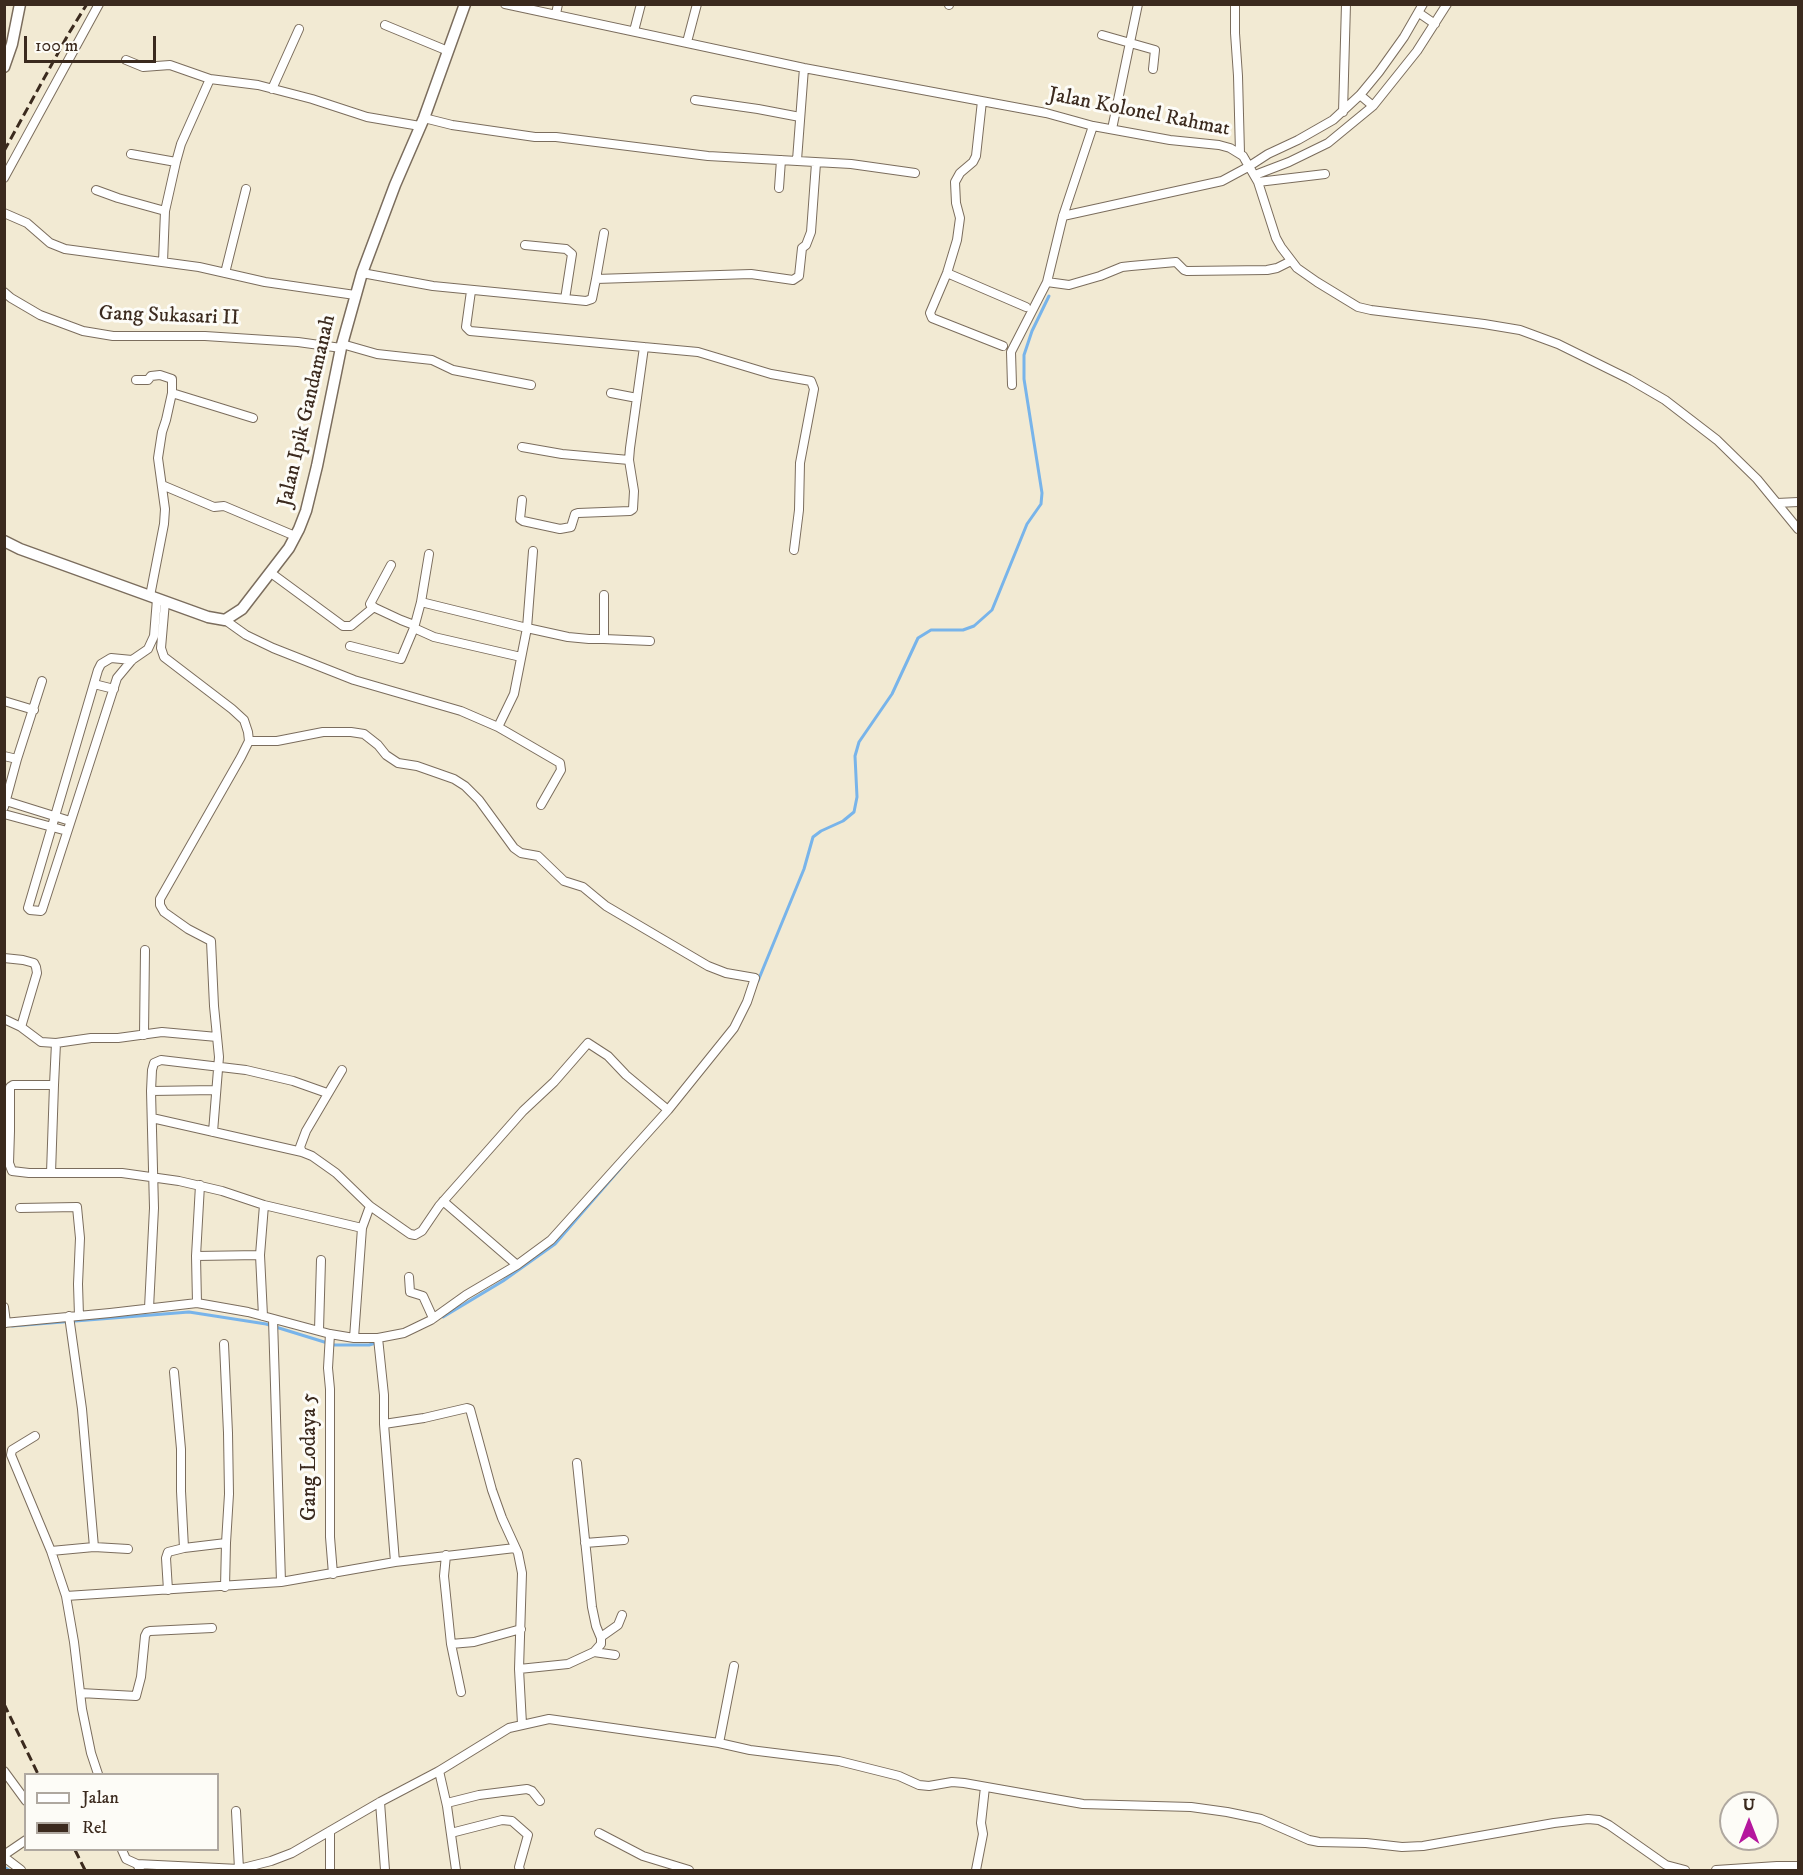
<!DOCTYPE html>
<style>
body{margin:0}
#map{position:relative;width:1803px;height:1875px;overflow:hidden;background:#f2ead3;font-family:"IM FELL DW Pica",serif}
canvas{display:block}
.frame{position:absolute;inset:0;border:6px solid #3b2a1e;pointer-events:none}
.legend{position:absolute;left:24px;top:1773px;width:195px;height:78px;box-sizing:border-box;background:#fdfcf7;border:2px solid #afa8a0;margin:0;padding:8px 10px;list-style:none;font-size:18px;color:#3b2a1e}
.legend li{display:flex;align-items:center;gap:12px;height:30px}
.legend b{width:30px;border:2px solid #afa8a0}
.north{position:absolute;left:1719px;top:1791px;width:60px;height:60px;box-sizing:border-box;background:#fdfcf7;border:2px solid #afa8a0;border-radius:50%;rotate:0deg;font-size:16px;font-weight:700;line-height:24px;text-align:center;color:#3b2a1e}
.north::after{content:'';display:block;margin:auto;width:21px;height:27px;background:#b5179e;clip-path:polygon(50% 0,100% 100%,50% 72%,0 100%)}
.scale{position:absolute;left:24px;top:36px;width:132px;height:27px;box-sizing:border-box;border:3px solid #3b2a1e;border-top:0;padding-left:8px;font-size:18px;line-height:21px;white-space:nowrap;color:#3b2a1e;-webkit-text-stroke:4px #fdfcf7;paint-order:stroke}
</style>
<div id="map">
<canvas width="1803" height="1875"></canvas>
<div class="frame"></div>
<ul class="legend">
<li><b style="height:8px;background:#fff"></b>Jalan</li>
<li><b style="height:8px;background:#3b2a1e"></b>Rel</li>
</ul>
<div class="north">U</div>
<div class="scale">100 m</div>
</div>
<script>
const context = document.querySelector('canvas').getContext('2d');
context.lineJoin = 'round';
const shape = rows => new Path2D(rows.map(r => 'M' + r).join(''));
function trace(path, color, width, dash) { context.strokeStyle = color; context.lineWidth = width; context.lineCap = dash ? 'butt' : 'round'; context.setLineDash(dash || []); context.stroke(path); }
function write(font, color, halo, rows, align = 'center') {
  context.font = font + ' "IM FELL DW Pica",serif'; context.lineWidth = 6; context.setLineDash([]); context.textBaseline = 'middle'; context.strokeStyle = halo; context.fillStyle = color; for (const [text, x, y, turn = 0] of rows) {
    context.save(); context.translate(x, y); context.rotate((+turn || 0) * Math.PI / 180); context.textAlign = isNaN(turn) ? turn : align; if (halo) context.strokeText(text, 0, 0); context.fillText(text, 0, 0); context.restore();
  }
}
const stream = shape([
 [758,981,804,869,813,837,821,831,843,821,854,812,857,797,855,756,859,742,892,694,918,638,931,630,963,630,974,626,992,610,1027,524,1041,504,1042,493,1024,379,1024,355,1032,331,1049,296],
 [443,1317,503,1281,555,1244,626,1162],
 [12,1326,189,1312,266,1324,334,1345,369,1345,376,1343],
 [4,1867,9,1870]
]);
const street = shape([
 [505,4,804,68,1046,113,1093,126,1170,140,1219,145,1230,148,1243,156,1258,182,1276,238,1281,247,1297,268,1317,282,1358,307,1371,310,1484,324,1520,330,1558,344,1629,379,1665,400,1717,440,1757,479,1798,529],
 [1235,4,1235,33,1238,76,1240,153],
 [949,5,949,4],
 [1419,13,1435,24],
 [556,14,558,4],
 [385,25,448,51],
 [634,31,641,4],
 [1102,35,1155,50,1153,69],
 [687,42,697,4],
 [126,60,143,67,170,65,210,79,258,85,312,99,367,117,420,126],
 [272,89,299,29],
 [1360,95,1373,106,1417,51,1447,4],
 [695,100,758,109,800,117],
 [982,101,976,156,973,162,960,173,955,182,956,203,960,218,957,240,947,273,930,313,932,318,1003,346],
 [1343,112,1346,4],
 [424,118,452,125,535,137,556,137,708,156,851,164,915,173],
 [1112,129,1138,4],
 [131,154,176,162],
 [797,160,804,68],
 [1255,175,1289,162,1328,143,1373,106],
 [4,178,99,4],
 [1258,182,1325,174],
 [779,188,781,160],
 [96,190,118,198,165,211],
 [4,213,27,223,50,243,65,249,199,267,265,282,355,295],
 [1063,216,1222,181,1248,167,1268,154,1298,140,1333,120,1360,95,1379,72,1404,37,1423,4],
 [525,245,566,249,572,254,565,299],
 [163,262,165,211,176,162,181,144,210,79],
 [225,273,246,189],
 [362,273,433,286,586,301,592,299,596,279,751,274,793,280,799,276,802,248,806,245,811,232,816,163],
 [947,273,1026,307],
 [596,279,604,233],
 [1047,282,1069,285,1100,276,1122,267,1131,266,1176,262,1184,270,1187,271,1267,270,1277,268,1291,261],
 [471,291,466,327,470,331,698,352,771,374,811,381,814,389,800,463,799,510,794,550],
 [4,292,11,298,40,315,83,331,113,336,205,336,298,342,341,348],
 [342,344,377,354,432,360,453,370,531,385],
 [136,380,148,380,151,376,160,375,172,379,172,393,166,420,162,432,158,458,165,509,164,524,150,596],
 [1012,385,1011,352,1047,282,1063,216,1093,126],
 [172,393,253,418],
 [611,393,637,398],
 [522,447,562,454,629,460],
 [162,485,214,507,224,506,295,536],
 [522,500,520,519,523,521,560,529,571,527,575,514,578,513,630,511,633,509,634,491,629,460,630,448,644,347],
 [1777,503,1798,502],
 [391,565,370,604,371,606,401,620,414,625],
 [271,573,343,626,351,626,374,607],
 [165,602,161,648,164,657,232,709,244,720,248,732,249,741,241,757,160,899,160,905,164,912,188,929,211,941,214,1006,219,1057,213,1132],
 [421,602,429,554],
 [225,620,246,635,273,648,354,680,461,711,498,727,517,738,560,763,561,770,541,805],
 [414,628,434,637,521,657],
 [604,639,650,641],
 [350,646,401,659,414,628,421,602,527,628,568,637,589,639,604,639,604,595],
 [132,660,111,658,101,664,98,670,28,908,30,910,41,911,42,910,117,678,132,660,148,649,154,636,157,599],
 [94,684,114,689],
 [4,701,34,710],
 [498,727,514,694,527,628,533,551],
 [4,756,17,759],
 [6,801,70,821],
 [4,807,17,759,42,681],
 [4,814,67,831],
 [4,958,23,960,34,963,36,967,37,973,21,1027,41,1042,56,1043,91,1038,118,1038,162,1032,217,1037],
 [4,1019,21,1027],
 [144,1035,145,950],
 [56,1043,54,1085,13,1085,10,1087,10,1131,9,1163,12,1171,29,1173,122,1173,179,1181,222,1191,264,1205,362,1228],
 [151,1091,216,1090],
 [152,1118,302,1152,312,1156,336,1173,370,1206,410,1234,415,1235,422,1231,439,1206,523,1111,554,1082,588,1043,608,1056,626,1075,668,1110],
 [302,1152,300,1147,306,1131,342,1070],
 [51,1173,54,1085],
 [443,1201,517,1265],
 [20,1208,77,1207,80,1238,78,1284,79,1316],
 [196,1256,260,1255],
 [409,1277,410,1292,423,1296,433,1318],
 [197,1303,196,1256,200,1185],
 [4,1307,6,1323],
 [149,1308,154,1208,151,1091,152,1070,154,1063,161,1060,246,1070,293,1081,327,1093],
 [263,1316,260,1255,264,1205],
 [273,1319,281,1582],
 [4,1323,110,1313,197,1303,248,1312,330,1334,354,1338,378,1338,404,1333,431,1320,466,1295,517,1265,551,1240,668,1110,734,1028,747,1002,755,978,726,973,708,966,606,906,583,887,564,881,538,856,521,853,514,848,479,800,465,786,454,779,417,766,398,763,386,755,378,745,364,734,351,732,323,732,277,741,249,741],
 [319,1330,321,1260],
 [330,1334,328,1368,330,1389,330,1537,333,1574],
 [354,1338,362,1228,370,1206],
 [378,1338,384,1395,384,1424,395,1562],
 [174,1372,181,1449,181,1491,184,1548],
 [384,1424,424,1418,467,1408,470,1409,492,1490,502,1518,518,1553,522,1573,519,1669,522,1724],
 [35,1436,12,1450,11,1455,51,1551,66,1596,74,1642,82,1709,91,1753,98,1774],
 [585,1543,624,1540],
 [94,1547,128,1549],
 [51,1551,94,1547,82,1409,69,1316],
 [446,1555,444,1576,451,1644,474,1642,521,1629],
 [225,1587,226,1543],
 [168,1590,166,1558,168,1552,184,1548,226,1543,229,1494,228,1433,224,1344],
 [66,1596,281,1582,395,1562,515,1548],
 [601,1637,618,1625,622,1615],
 [451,1644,461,1692],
 [594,1652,615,1655],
 [519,1669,568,1664,594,1652,601,1644,601,1638,596,1626,592,1607,577,1463],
 [80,1693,136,1696,141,1677,145,1636,147,1632,150,1631,212,1628],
 [719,1743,734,1666],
 [4,1771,26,1801],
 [439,1771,447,1806,456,1870],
 [380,1802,385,1870],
 [447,1803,479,1795,527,1789,532,1791,540,1801],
 [236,1811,239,1869],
 [451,1833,502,1820,512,1821,528,1835,519,1867,520,1870],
 [599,1833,643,1856,689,1870],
 [122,1850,126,1859,137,1864,140,1870],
 [4,1855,26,1840],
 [4,1857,21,1870],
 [137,1864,239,1869,271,1861,292,1853,380,1802,439,1771,509,1728,549,1719,719,1743,750,1750,839,1761,899,1776,919,1785,929,1786,952,1782,964,1783,1083,1804,1191,1807,1227,1812,1261,1819,1309,1840,1319,1842,1366,1843,1402,1847,1423,1846,1554,1823,1588,1819,1599,1820,1609,1825,1666,1865,1685,1870],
 [330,1870,330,1831],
 [976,1870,983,1834,981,1823,985,1787],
 [1716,1870,1777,1866,1798,1866]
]);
const secondary = shape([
 [4,67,12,44,20,4],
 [4,541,20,549,208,617,225,620,242,609,289,548,299,529,306,511,317,466,341,348,362,273,395,185,424,118,465,4]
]);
const rail = shape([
 [4,151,69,33,87,4],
 [4,1704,38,1774],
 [75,1850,85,1870]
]);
const streetNames = [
 ["Jalan Kolonel Rahmat",1139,113,11],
 ["Gang Sukasari II",169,317,2],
 ["Jalan Ipik Gandamanah",308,411,-77],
 ["Gang Lodaya 5",311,1457,-90]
];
trace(stream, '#78b4ea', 3);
trace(street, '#7b6d5d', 10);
trace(secondary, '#7b6d5d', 13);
trace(street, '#fff', 8);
trace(secondary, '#fff', 10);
trace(rail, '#3b2a1e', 3, [9, 4.5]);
write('21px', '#3b2a1e', '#fdfcf7', streetNames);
</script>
